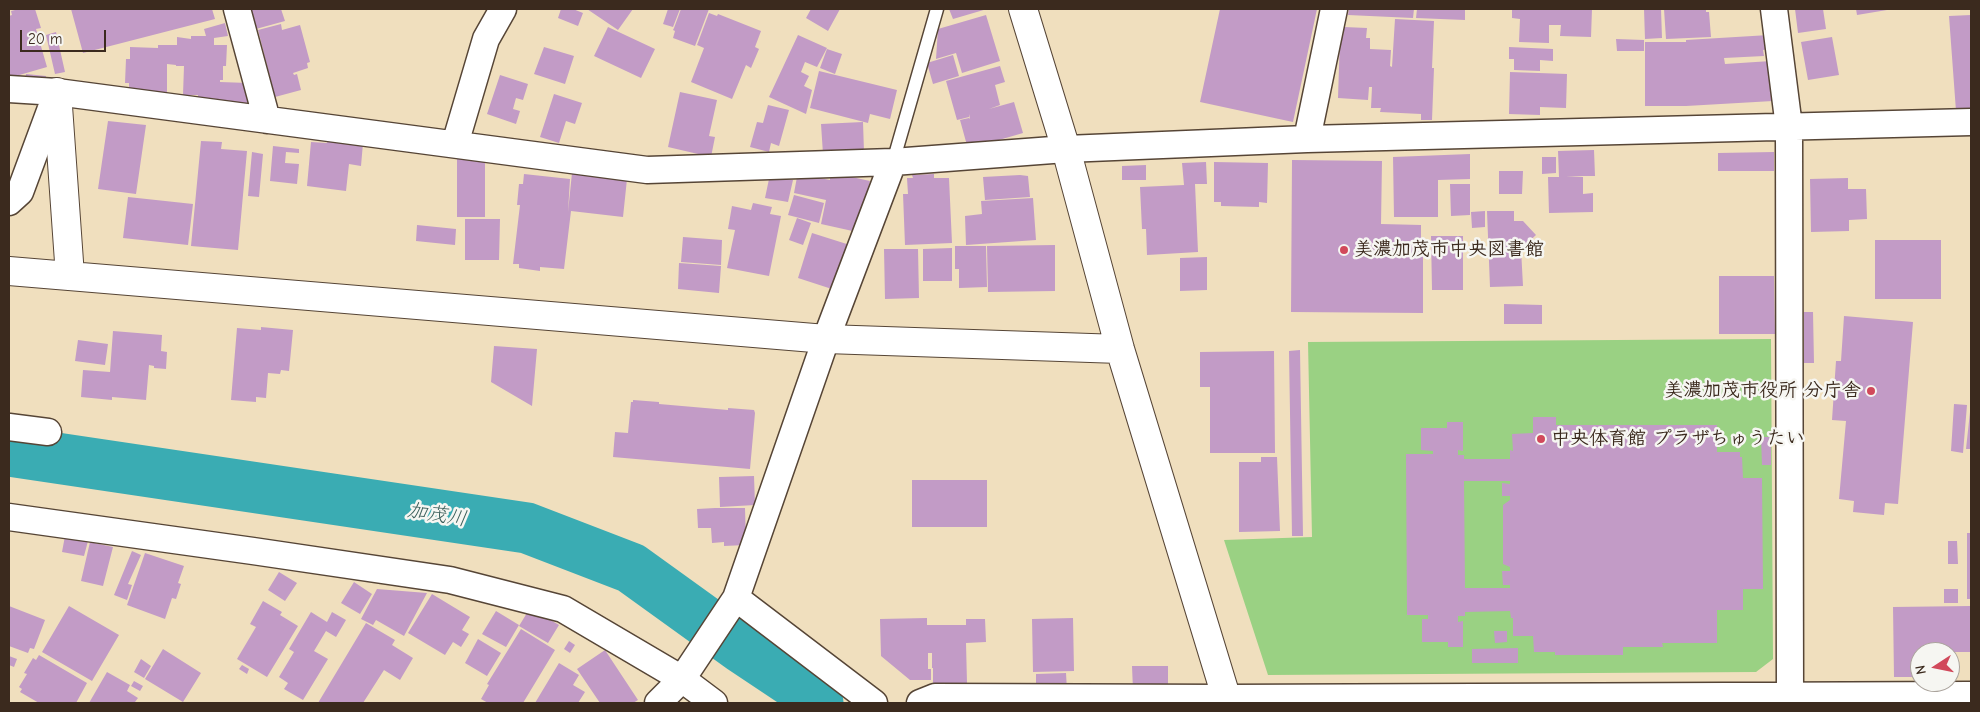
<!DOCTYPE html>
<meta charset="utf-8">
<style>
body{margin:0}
#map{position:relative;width:1980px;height:712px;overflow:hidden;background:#f0dfbe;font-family:"Comic Neue",sans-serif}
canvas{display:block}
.frame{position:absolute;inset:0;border:10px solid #3b2a1e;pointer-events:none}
.north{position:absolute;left:1910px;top:642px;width:50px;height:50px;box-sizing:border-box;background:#f6f6f2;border:1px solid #aba49d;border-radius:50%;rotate:259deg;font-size:14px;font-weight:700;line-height:20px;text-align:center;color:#3b2a1e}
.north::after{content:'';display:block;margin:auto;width:18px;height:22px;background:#d1495b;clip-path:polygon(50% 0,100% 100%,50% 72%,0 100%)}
.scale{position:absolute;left:20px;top:30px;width:86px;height:22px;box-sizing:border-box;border:2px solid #3b2a1e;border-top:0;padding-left:6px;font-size:15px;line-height:18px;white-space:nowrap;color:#3b2a1e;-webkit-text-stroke:4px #f6f6f2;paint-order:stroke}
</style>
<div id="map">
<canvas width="1980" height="712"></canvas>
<div class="frame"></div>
<div class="north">N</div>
<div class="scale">20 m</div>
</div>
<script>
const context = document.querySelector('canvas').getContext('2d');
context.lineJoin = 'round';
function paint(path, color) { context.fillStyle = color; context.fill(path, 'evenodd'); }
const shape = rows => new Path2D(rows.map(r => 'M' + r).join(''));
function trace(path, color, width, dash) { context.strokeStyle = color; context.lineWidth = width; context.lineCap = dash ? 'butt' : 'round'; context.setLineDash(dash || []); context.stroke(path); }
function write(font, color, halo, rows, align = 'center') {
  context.font = font + ' "Comic Neue","Klee One",sans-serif'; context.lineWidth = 5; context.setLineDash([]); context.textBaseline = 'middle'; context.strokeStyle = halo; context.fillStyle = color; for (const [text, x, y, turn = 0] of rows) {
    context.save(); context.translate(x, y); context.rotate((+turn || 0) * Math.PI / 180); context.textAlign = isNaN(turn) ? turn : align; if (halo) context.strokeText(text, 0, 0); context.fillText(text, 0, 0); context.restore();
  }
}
const green = shape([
 [1771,339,1773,659,1756,672,1268,675,1224,540,1312,537,1308,342]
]);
const river = shape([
 [9,451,527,528,631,568,742,648,799,686,818,703]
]);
const building = shape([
 [19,9,35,9,41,28,36,29,47,67,9,78,9,16,12,15,11,11],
 [71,9,212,9,215,19,83,53],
 [250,9,281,9,285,21,256,29],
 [561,9,573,9,583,13,578,26,558,18],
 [587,9,633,9,618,30],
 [668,9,680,9,673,27,663,24],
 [681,9,709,9,695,46,673,38,675,31,673,30,674,28],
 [811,9,840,9,828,31,806,18],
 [949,9,987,9,953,19],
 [1220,9,1317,9,1293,122,1200,102],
 [1349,9,1414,9,1413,18,1348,15],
 [1417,9,1465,9,1465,20,1416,18],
 [1512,9,1592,9,1591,37,1560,36,1561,25,1549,25,1549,43,1519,42,1520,19,1512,18],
 [1644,9,1661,9,1662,38,1645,39],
 [1664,9,1706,9,1706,12,1709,12,1711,37,1666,39],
 [1795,9,1823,9,1826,29,1798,33],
 [1856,9,1887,9,1887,10,1857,15],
 [709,13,717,16,718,14,761,31,755,47,759,49,751,68,746,65,732,99,691,82,704,48,697,45],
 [986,15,1000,61,962,73,956,53,936,59,938,29],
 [1971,15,1971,110,1956,111,1949,16],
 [1395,19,1434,21,1432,68,1422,68,1434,68,1432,120,1421,120,1421,114,1380,112,1381,108,1371,108,1372,87,1369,87,1368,100,1338,98,1340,37,1343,37,1344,27,1367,28,1366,38,1370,38,1370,49,1391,50,1390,66,1392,67],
 [225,23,228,36,214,38,214,45,227,45,226,66,223,66,223,80,220,80,220,82,248,83,247,107,198,101,198,95,183,95,184,66,176,66,176,65,167,64,167,99,129,93,129,83,125,83,126,59,130,59,130,47,158,48,158,45,177,45,177,37,191,39,191,36,206,36,204,29],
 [281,24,282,30,300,25,310,62,307,63,308,68,293,73,294,75,297,74,301,90,275,97,258,30],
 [608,27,655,49,641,78,594,56],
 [56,32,65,72,55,74,46,35],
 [798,35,827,48,817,67,805,62,801,72,809,76,804,86,812,90,806,114,769,97],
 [1769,35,1770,49,1763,50,1764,56,1724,58,1725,64,1771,61,1773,101,1686,106,1645,106,1645,42,1686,42,1686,40],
 [1832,37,1839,75,1808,80,1801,42],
 [1616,39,1644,40,1644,51,1617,51],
 [544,47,574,56,565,84,534,74],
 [1509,47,1553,49,1553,61,1540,60,1540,71,1514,70,1514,59,1509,59],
 [827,49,842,54,835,74,820,68],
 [953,55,959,76,933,84,927,63],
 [1000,66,1005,82,995,85,1000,105,989,109,1014,102,1023,133,968,149,960,120,969,118,970,119,969,114,969,117,957,120,946,81],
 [819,71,897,90,890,119,870,114,868,123,810,108],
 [1510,72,1567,74,1566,108,1540,107,1540,115,1509,114],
 [26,74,46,76,45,86,25,84],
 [500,75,528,84,523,100,516,98,513,109,520,111,516,124,487,114],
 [680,92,717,100,709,136,715,137,711,157,668,147],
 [554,94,582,103,575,124,566,121,559,143,540,137],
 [768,105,789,110,779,146,771,143,769,152,750,147,757,122,763,123],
 [108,121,146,125,136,194,98,189],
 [863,122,864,152,823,154,821,124],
 [328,139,363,143,361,166,349,164,346,191,307,186,311,142,327,143],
 [201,141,222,142,221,149,247,151,238,250,191,246],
 [273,146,299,149,299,153,286,152,285,163,299,164,297,184,270,181],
 [1594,150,1595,176,1566,176,1583,177,1583,194,1593,193,1593,212,1549,213,1548,177,1559,177,1558,151],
 [252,152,263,154,259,197,248,196],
 [1774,152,1774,171,1718,171,1718,153],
 [1470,154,1470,179,1438,180,1438,217,1394,217,1393,157],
 [1542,157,1556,157,1556,173,1542,174],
 [457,158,485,158,485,217,457,217],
 [1292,160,1382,161,1381,224,1421,225,1421,243,1423,243,1423,313,1291,312],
 [1206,162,1207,184,1195,184,1198,252,1147,255,1146,229,1142,229,1140,187,1184,185,1182,163],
 [1214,162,1268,163,1267,203,1259,202,1259,207,1221,206,1221,202,1214,202],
 [1146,165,1146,180,1122,180,1122,166],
 [1499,171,1523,171,1522,194,1499,194],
 [572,173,627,179,623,217,571,211,564,269,540,267,540,271,519,268,519,264,513,264,520,205,517,205,519,184,523,184,524,174,570,179,568,212],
 [838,174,870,181,857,232,821,224,826,200,794,193,797,177,809,176,830,180,830,175],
 [934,174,934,178,949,178,952,243,905,245,903,194,908,194,907,178,913,178,912,175],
 [1020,175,1028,176,1030,197,985,200,983,177],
 [1848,178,1848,189,1866,189,1867,219,1849,220,1849,231,1811,232,1810,179],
 [769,179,793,180,788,202,765,198],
 [1450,184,1470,184,1470,215,1451,216],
 [794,195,824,203,819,223,788,215],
 [128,197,193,204,188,245,123,238],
 [1033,198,1036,240,966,245,965,216,982,214,981,201],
 [753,203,772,207,770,214,781,216,769,276,727,268,735,230,728,229,732,206,751,210],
 [1485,211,1485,227,1472,228,1471,212],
 [1487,211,1514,211,1514,221,1523,221,1536,235,1521,249,1523,286,1490,287],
 [797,218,811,223,803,245,789,240],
 [465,219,500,219,499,260,465,260],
 [417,225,456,229,455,245,416,241],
 [812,233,853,246,838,291,798,278],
 [1431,236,1463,236,1463,290,1432,290],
 [683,237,722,240,721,265,681,262],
 [1875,240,1941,240,1941,299,1875,299],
 [1055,245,1055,291,988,292,987,246],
 [955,246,986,246,987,287,959,288,959,269,955,269],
 [952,248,952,281,923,281,923,249],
 [884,249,918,249,919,298,885,299],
 [1207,257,1207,290,1180,291,1180,258],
 [679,263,721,266,719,293,678,289],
 [1719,276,1774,276,1775,334,1719,334],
 [1504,304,1542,305,1542,324,1504,324],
 [1804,312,1813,312,1814,363,1804,363],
 [1844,316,1913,322,1898,504,1885,503,1884,515,1853,512,1854,501,1839,499,1846,421,1832,420,1836,361,1841,361],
 [261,327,293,330,289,371,281,370,280,374,268,373,266,398,256,397,256,402,231,400,237,328,261,330],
 [113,331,162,335,161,351,167,352,166,369,154,368,154,366,149,365,146,400,112,397,112,400,81,397,83,370,110,372],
 [78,340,108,344,105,365,75,361],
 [494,346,537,349,532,406,491,382],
 [1300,350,1303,536,1292,536,1289,351],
 [1274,351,1275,453,1210,453,1210,387,1200,387,1200,352],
 [633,400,659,402,659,404,728,410,728,408,754,410,755,413,750,469,613,457,615,432,628,433,631,402,633,402],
 [1954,404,1967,405,1963,453,1951,451],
 [1970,412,1971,412,1971,449,1966,449],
 [1533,417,1556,417,1556,425,1717,425,1717,452,1740,452,1740,457,1742,457,1743,478,1762,478,1763,589,1743,589,1743,610,1717,610,1717,643,1662,643,1663,647,1623,647,1623,655,1555,655,1555,652,1534,652,1533,636,1513,636,1513,618,1511,618,1510,611,1465,612,1465,616,1458,616,1458,622,1463,621,1463,647,1448,647,1448,642,1422,642,1422,619,1428,619,1428,615,1407,615,1406,454,1433,454,1433,451,1421,450,1421,428,1447,428,1447,422,1463,422,1463,451,1458,450,1458,455,1464,455,1464,459,1510,459,1510,450,1513,451,1512,434,1533,433],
 [1464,481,1510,481,1510,484,1502,483,1502,496,1510,496,1510,500,1503,505,1503,564,1510,567,1510,571,1502,571,1503,585,1510,585,1510,588,1465,588],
 [1761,437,1771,437,1771,465,1762,465],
 [1261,457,1277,457,1280,531,1239,532,1239,462,1261,462],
 [754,476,755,505,720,507,719,477],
 [912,480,987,480,987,527,912,527],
 [715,508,745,508,746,545,724,546,724,542,712,543,711,528,698,528,697,509],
 [1967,533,1971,533,1971,599,1967,599],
 [65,536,88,541,84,556,62,552],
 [1948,541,1957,541,1958,564,1948,564],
 [90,542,113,547,103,586,81,581],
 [132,551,141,555,128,584,132,585,127,600,114,595],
 [145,553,184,566,178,583,181,584,176,599,172,598,165,619,127,605],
 [279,572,297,583,285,601,268,590],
 [354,582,372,594,360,614,341,603],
 [377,589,427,593,404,636,376,620,373,625,361,619],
 [1944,589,1958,589,1958,603,1944,603],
 [432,594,470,617,462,630,469,634,461,647,453,642,445,655,408,633],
 [263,601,282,612,280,615,298,626,267,677,237,659,256,627,250,624],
 [9,606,45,620,34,649,30,648,28,653,9,646],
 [69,606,119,635,92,681,42,652],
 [1971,606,1971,652,1918,652,1920,677,1894,677,1893,607],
 [530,608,559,625,548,643,519,626],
 [496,611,519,625,506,647,482,634],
 [311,612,327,622,332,612,346,620,336,637,326,631,314,651,328,659,303,700,284,689,288,683,279,677,294,652,289,649],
 [927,618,927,625,966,625,966,619,985,619,986,642,966,643,967,683,933,684,933,668,940,668,932,668,932,653,928,653,928,669,931,669,931,680,910,680,881,656,880,619],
 [1073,618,1074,671,1033,672,1032,619],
 [366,623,395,640,392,645,413,658,400,680,384,670,363,703,318,703],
 [521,629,555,650,523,703,488,703,481,699,489,685,487,684],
 [1494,631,1507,631,1507,642,1495,643],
 [478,639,501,653,487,676,465,663],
 [569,641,575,645,570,653,564,649],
 [1518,648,1518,663,1472,663,1472,649],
 [163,649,201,673,183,702,145,679],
 [605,650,638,700,633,703,600,703,577,669],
 [39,655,87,683,76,703,39,703,20,692,22,689,19,687,27,674,24,673,33,658,36,660],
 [9,656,17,659,14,667,9,665],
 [141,659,151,666,144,678,134,672],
 [559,663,579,675,573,685,585,692,578,703,535,703],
 [242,665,249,669,247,674,239,669],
 [1132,666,1168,666,1168,690,1133,690],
 [107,672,130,685,127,691,138,698,135,702,137,703,89,703],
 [1066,673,1067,690,1036,690,1036,674],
 [134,681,143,686,140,691,131,686]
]);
const service = shape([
 [893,162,937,9]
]);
const minor = shape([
 [237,9,267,120],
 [1774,9,1789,127,1790,697],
 [9,89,57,92,647,170,893,162,1066,149,1307,139,1971,122],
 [1307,139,1334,9],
 [455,144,486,39,503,9],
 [9,202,20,192,57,92],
 [9,427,48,432],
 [9,517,253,551,450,580,563,609,682,679,714,703],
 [736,598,874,703],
 [658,703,682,679,736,598,826,339,893,162],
 [920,703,935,697,1227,698,1971,695]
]);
const tertiary = shape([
 [1023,9,1066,149,1120,349,1228,703],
 [57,92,70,276],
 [9,271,826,339,1120,349]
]);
const markers = [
 [1344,250,5,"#d1495b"],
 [1871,391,5,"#d1495b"],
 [1541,439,5,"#d1495b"]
];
const poiNames = [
 ["美濃加茂市中央図書館",1354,250],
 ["美濃加茂市役所 分庁舎",1861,391,"right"],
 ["中央体育館 プラザちゅうたい",1551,439]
];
const waterNames = [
 ["加茂川",437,515,9]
];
paint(green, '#9ad183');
trace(river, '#3aacb3', 51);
paint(building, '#c29bc6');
trace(service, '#564536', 15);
trace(minor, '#564536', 29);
trace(tertiary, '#564536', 30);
trace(service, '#fff', 12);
trace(minor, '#fff', 26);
trace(tertiary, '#fff', 28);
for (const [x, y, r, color] of markers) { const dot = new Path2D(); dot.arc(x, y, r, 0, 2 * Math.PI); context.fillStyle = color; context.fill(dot); trace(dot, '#f6f6f2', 2); }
write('bold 19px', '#3b2a1e', '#f6f6f2', poiNames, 'left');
write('italic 20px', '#3b5e5a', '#f6f6f2', waterNames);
</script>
